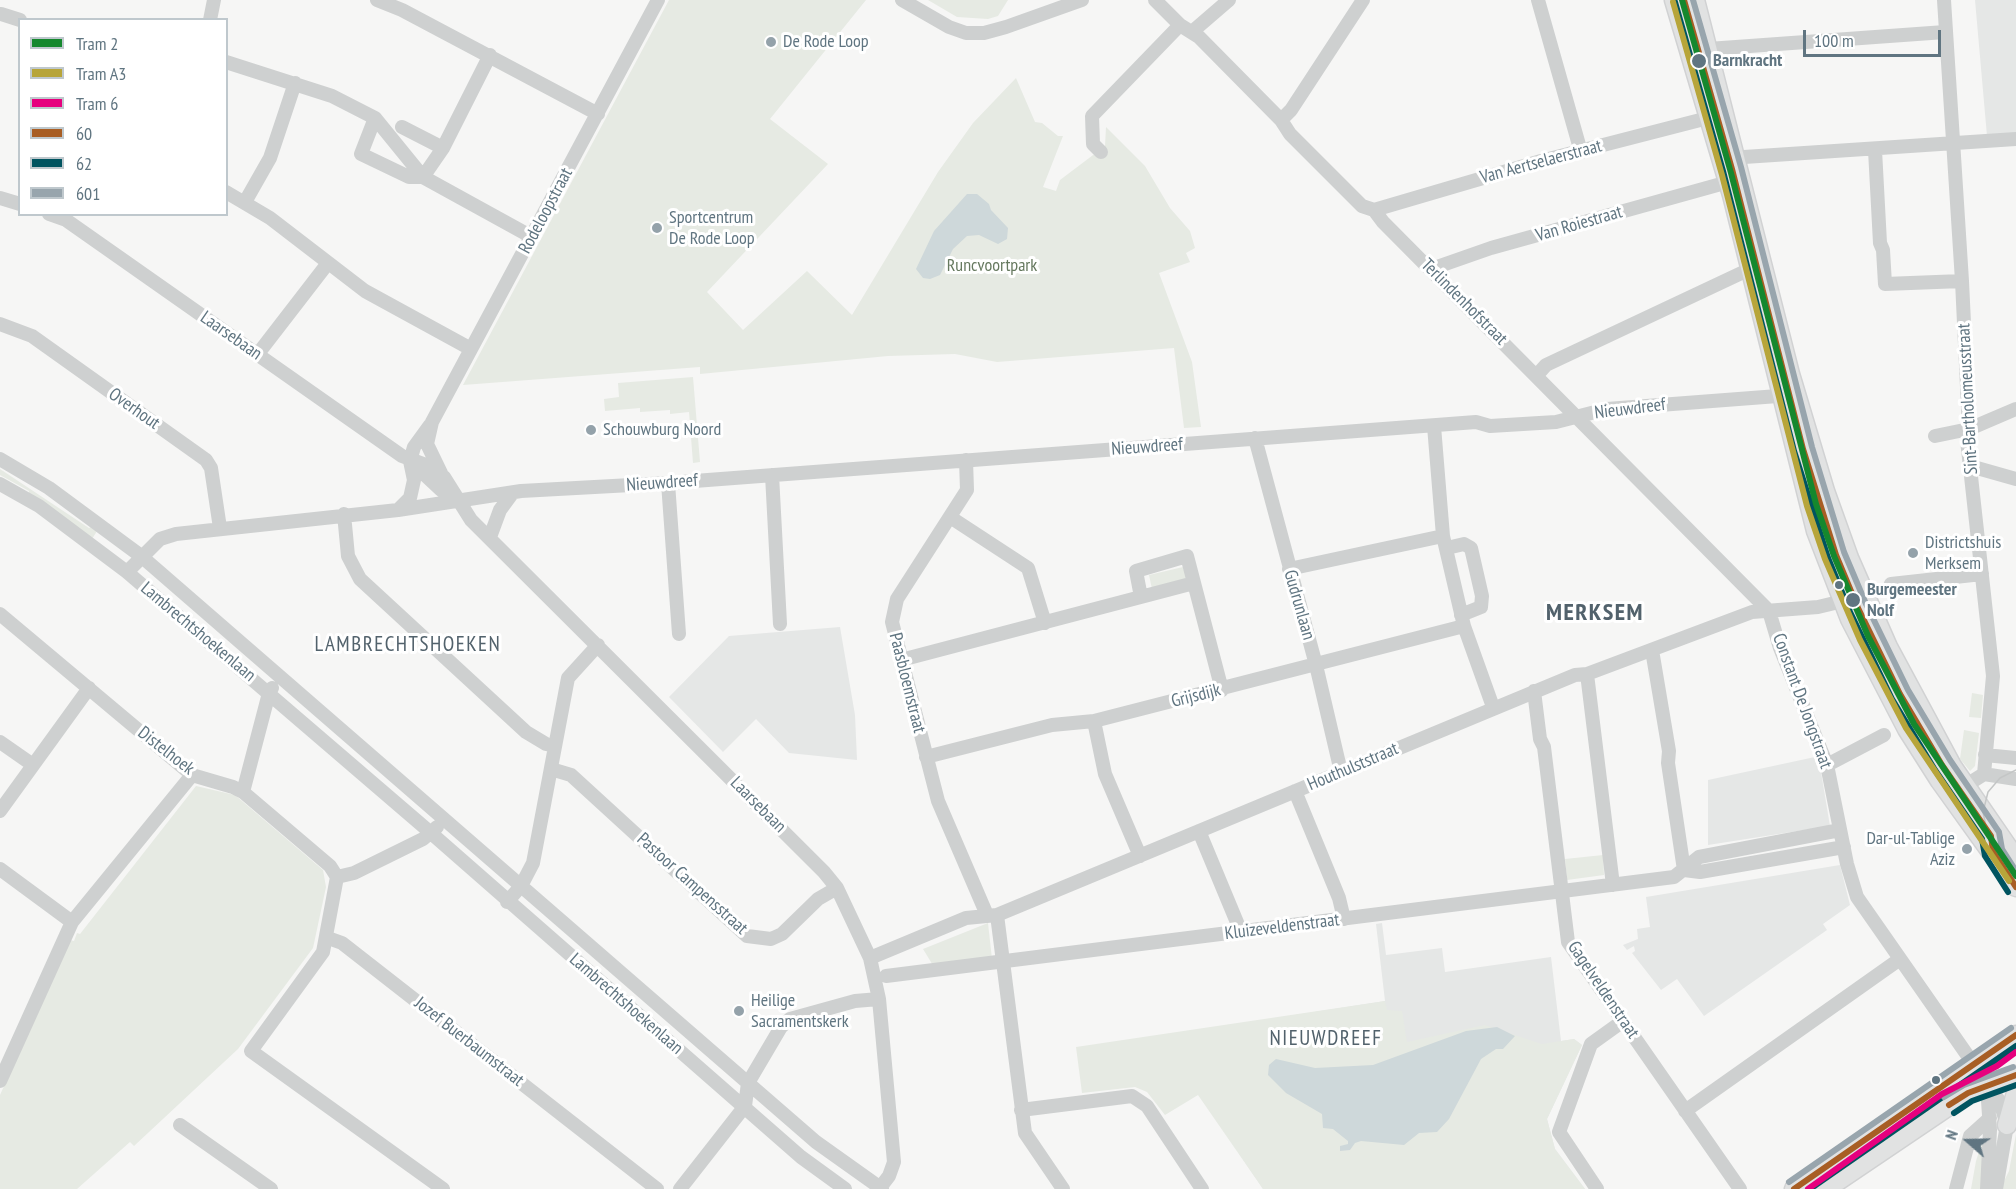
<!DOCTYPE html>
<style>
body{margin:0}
#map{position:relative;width:2016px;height:1189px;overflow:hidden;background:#f6f6f5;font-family:"PT Sans Narrow",sans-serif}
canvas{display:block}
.legend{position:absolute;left:18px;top:18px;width:210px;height:198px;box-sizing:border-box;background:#fff;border:2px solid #bfc8cd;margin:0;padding:8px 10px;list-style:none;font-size:18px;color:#607581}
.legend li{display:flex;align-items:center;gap:12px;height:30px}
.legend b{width:30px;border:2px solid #bfc8cd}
.north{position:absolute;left:1938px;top:1111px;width:60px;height:60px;-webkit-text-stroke:4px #fff;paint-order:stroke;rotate:290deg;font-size:16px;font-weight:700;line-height:24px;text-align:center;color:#607581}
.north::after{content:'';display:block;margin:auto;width:21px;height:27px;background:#607581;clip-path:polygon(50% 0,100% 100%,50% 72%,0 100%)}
.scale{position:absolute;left:1803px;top:30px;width:138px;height:27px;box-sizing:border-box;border:3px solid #607581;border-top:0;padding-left:8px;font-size:18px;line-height:21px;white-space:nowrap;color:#607581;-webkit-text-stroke:4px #fff;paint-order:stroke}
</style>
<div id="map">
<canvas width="2016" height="1189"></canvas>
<ul class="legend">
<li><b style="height:8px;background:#15882e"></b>Tram 2</li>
<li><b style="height:8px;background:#b7a53a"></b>Tram A3</li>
<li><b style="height:8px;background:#e6007e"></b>Tram 6</li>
<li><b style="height:8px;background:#a85e24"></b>60</li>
<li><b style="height:8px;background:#005460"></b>62</li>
<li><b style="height:8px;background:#98a5ad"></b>601</li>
</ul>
<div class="north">N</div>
<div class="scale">100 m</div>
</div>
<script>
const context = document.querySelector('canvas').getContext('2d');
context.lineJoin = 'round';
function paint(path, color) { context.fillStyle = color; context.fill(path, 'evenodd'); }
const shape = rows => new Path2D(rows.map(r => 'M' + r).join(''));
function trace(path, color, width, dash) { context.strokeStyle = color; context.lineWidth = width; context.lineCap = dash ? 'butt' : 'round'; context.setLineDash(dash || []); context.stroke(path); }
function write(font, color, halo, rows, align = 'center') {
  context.font = font + ' "PT Sans Narrow",sans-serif'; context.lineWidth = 6; context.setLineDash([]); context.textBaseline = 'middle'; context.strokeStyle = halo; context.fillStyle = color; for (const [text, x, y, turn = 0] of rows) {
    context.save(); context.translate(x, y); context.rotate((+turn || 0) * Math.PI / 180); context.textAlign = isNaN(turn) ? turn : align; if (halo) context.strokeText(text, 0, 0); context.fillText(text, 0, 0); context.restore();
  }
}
const built = shape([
 [1975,0,2016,0,2016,134,1987,136],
 [840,627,855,715,857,760,789,753,756,719,723,752,669,697,729,636],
 [1815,757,1821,772,1830,826,1708,845,1708,780],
 [1840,865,1850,905,1823,924,1827,930,1704,1016,1677,979,1661,990,1632,953,1635,951,1634,946,1627,950,1623,945,1638,939,1637,929,1650,927,1646,897],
 [1382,923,1386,955,1442,948,1445,972,1551,957,1561,1041,1574,1039,1582,1045,1547,1119,1555,1149,1585,1189,1263,1189,1160,1036,1385,1001,1376,924]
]);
const green = shape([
 [669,0,866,0,770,119,828,164,707,292,743,330,807,271,852,315,938,172,973,123,1016,78,1035,122,1042,123,1058,136,1063,136,1043,187,1056,191,1060,180,1105,146,1106,127,1145,166,1170,208,1190,231,1195,248,1186,253,1190,262,1159,273,1192,362,1201,427,1184,428,1174,348,997,362,955,354,888,356,700,374,700,367,463,385],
 [928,0,1008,0,998,16,988,19,957,17],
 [693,377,700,462,693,463,689,412,670,414,670,410,640,412,640,408,605,411,604,399,619,397,618,383],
 [0,469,89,528,94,525,99,528,92,539,28,495,29,491,0,475],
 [1183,567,1187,580,1152,589,1149,575],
 [1972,693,1983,695,1981,718,1969,717],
 [1964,730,1979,733,1975,766,1970,771,1960,759],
 [196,786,235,795,323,870,326,887,313,948,238,1049,134,1146,130,1142,77,1189,0,1189,0,1095,69,940,74,941,77,933,80,934],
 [1603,855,1604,875,1567,880,1565,859],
 [988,923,992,959,934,967,923,949],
 [1385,1001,1387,1010,1402,1011,1407,1042,1485,1025,1542,1044,1574,1039,1582,1045,1547,1119,1555,1149,1585,1189,1263,1189,1198,1095,1165,1115,1147,1092,1135,1087,1082,1093,1076,1047],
 [1985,1133,1982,1189,1971,1189,1976,1161],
 [2016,1134,2016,1189,2000,1189,2009,1171]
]);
const water = shape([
 [967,194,977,194,989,204,991,210,1008,228,1007,239,998,244,979,235,967,236,953,249,940,275,930,279,923,278,916,269,934,231],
 [1497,1027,1515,1036,1503,1049,1496,1049,1481,1059,1449,1119,1437,1132,1419,1133,1404,1145,1361,1141,1355,1143,1350,1150,1340,1151,1340,1146,1348,1144,1348,1141,1333,1129,1323,1128,1322,1114,1286,1093,1268,1075,1269,1065,1276,1059,1315,1068,1373,1065,1466,1031]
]);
const minor = shape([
 [377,0,402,10,598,114],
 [902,0,949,27,966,33,984,33,1006,27,1082,0],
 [1155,0,1180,25,1199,37,1281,120,1290,134,1362,206,1374,210,1383,222,1769,611,1780,648,1827,765,1847,864,1857,897,2000,1102,2007,1125,1996,1189],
 [1538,0,1581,152],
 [1944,0,1962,281,1969,429,1967,440,1993,676,1984,774,1965,786],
 [1,14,20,20],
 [210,20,214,0],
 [1193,31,1229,0],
 [1708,49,1945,32],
 [226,62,332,96,375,118,423,177,532,237],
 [375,118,361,154,409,177,423,177],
 [1281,120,1291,110,1363,0],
 [402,127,443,148],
 [1875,150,1880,243,1883,250,1885,284,1962,281],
 [1101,152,1093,144,1092,116,1180,25],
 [423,177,443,148,490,55],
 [226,192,270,218,365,291,471,349],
 [0,198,20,204],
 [245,202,270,158,295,83],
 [1374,210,1541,161,1708,118],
 [49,214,66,220,402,456,426,465,444,477,471,520,824,872,837,888,870,958,879,999,894,1162,889,1176,879,1189],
 [1431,269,1491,248,1721,184,1728,180,1737,160,1744,157,2016,139],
 [0,324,32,336,206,460,211,468,220,528],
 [257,355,328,263],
 [1537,375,1546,365,1750,269],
 [1434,426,1443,536,1464,626,1493,707],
 [1935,436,1969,429,2016,409],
 [1255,438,1316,665,1341,772],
 [0,459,49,488,141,556,816,1142,882,1189],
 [966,460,967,490,897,599,892,622,938,801,987,915],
 [410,461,441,490,458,499],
 [1970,466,2016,479],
 [441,473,427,444,432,422,658,0],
 [772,475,780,624],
 [668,483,679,634],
 [0,484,39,506,127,572,431,833,801,1157,845,1189],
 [398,510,410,498,414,480,410,461,414,447,430,425],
 [344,514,348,556,360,579,526,732,546,744,555,746],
 [950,517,1028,568,1045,623],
 [490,537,500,510,511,495],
 [1447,548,1464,544,1471,548,1482,596,1481,607,1461,615],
 [1289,569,1443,536],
 [127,572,160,539,176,534,398,510,521,491,668,483,1476,422,1490,426,1556,422,1607,409,1791,395],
 [1891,584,1982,574],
 [1141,597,1136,571,1187,556,1222,690],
 [0,614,192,775,233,787,243,792,330,866,337,877],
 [1652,650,1669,751,1668,763,1684,870],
 [901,660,1194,583],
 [1587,674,1613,885],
 [1534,691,1540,739,1544,747,1568,942,1740,1189],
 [1094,721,1105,774,1140,856],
 [0,742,33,765],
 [1985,755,2016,758],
 [926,757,1052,725,1094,721,1464,626],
 [1827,765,1884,735],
 [551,769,571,775,747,936,771,939,782,934,818,899,837,888],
 [1984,774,2016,779],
 [1295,791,1339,898,1344,919],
 [243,792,269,693,272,688],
 [0,811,89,688],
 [1199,831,1241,932],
 [0,869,72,922],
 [1684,870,1700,872,1844,847],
 [337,877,323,952,251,1051,443,1189],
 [337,877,354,873,423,839,437,827],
 [507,902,521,886,533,863,568,678,598,645],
 [997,915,1025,1133,1063,1189],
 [328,938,342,943,657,1189],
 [870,958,966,918,997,915,1575,675,1587,674,1752,612,1818,607,1843,601],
 [886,976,1674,877,1699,857,1840,830],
 [0,1081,72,922,192,775],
 [745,1106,748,1083,781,1027,790,1019,855,1001,879,999],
 [1021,1110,1132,1096,1147,1106,1202,1189],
 [1685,1111,1900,959],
 [180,1125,271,1189],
 [680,1189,745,1106],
 [1597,1189,1559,1132,1591,1044,1623,1021],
 [1956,1189,1970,1136,1990,1118],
 [1987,1189,1990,1130,1987,1086]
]);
const major = shape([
 [1674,0,1732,195,1816,531,1850,619,1907,729,1940,781,2016,887],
 [1695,0,1790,374,1825,491,1849,558,1888,647,1952,766,2016,859],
 [2007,1125,2016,1093],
 [1794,1189,2016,1035],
 [1826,1189,1968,1093,2016,1075]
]);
const tram = shape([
 [1988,836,1983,812,1988,792,2000,778,2016,770]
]);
const bus1 = shape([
 [1684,0,1732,169,1803,449,1836,555,1858,608,1900,694,1942,765,1991,836,1993,852,2016,887],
 [1949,1105,1968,1093,2016,1075],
 [1794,1189,2016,1035]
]);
const bus2 = shape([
 [1675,2,1723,171,1794,451,1828,558,1850,612,1892,699,1935,770,1982,839,1985,856,2008,892],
 [1954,1113,1972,1101,2016,1085],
 [1810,1189,2016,1046]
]);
const bus3 = shape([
 [1693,0,1741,167,1812,447,1844,552,1866,604,1908,690,1950,760,1999,832,2002,849,2016,871],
 [1944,1097,1964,1085,2013,1067],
 [1789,1182,2011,1028]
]);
const tram1 = shape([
 [1682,0,1731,173,1816,504,1834,556,1868,636,1914,724,2016,876]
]);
const tram2 = shape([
 [1673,2,1722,175,1807,506,1825,559,1860,640,1906,728,2009,881]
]);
const tram3 = shape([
 [1808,1189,1942,1094,1997,1066,2016,1052]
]);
const markers = [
 [771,42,6,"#94a2aa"],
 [1699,61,8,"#607581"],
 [657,228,6,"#94a2aa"],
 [591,430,6,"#94a2aa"],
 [1913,553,6,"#94a2aa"],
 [1839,585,5,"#607581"],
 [1853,600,8,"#607581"],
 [1967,849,6,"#94a2aa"],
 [739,1011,6,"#94a2aa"],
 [1936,1080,5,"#607581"]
];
const poiNames = [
 ["De Rode Loop",783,42],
 ["Sportcentrum",669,218],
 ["De Rode Loop",669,239],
 ["Schouwburg Noord",603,430],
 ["Districtshuis",1925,543],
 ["Merksem",1925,564],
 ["Dar-ul-Tablige",1955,839,"right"],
 ["Aziz",1955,860,"right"],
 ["Heilige",751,1001],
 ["Sacramentskerk",751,1022]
];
const stopNames = [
 ["Barnkracht",1713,61],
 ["Burgemeester",1867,590],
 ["Nolf",1867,611]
];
const streetNames = [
 ["Van Aertselaerstraat",1541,162,-15],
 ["Rodeloopstraat",546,211,-62],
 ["Van Roiestraat",1579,224,-16],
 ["Terlindenhofstraat",1464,302,45],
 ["Laarsebaan",231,336,35],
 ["Sint-Bartholomeusstraat",1968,399,-93],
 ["Overhout",134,409,35],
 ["Nieuwdreef",1630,409,-7],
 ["Nieuwdreef",1147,447,-4],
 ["Nieuwdreef",662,483,-4],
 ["Gudrunlaan",1299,605,74],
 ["Lambrechtshoekenlaan",198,632,40],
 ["Paasbloemstraat",907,683,76],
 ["Grijsdijk",1196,696,-14],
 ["Constant De Jongstraat",1802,701,70],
 ["Distelhoek",166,751,38],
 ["Houthulststraat",1353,767,-23],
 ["Laarsebaan",758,805,45],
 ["Pastoor Campensstraat",692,884,42],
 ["Kluizeveldenstraat",1282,927,-7],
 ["Gagelveldenstraat",1603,990,56],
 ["Lambrechtshoekenlaan",626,1004,41],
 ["Jozef Buerbaumstraat",469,1042,38]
];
const parkNames = [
 ["Runcvoortpark",992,266]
];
const quarterNames = [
 ["LAMBRECHTSHOEKEN",408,645],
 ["NIEUWDREEF",1326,1039]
];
const districtNames = [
 ["MERKSEM",1595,613]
];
paint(built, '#e5e7e6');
paint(green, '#e6eae3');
paint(water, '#ced8da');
trace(major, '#d1d2d3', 21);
trace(minor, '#ced0d0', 14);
trace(major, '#e1e2e2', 18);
trace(tram, '#c4c6c6', 1.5);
trace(bus1, '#a85e24', 6);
trace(bus2, '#005460', 6);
trace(bus3, '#98a5ad', 6);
trace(tram1, '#15882e', 6);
trace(tram2, '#b7a53a', 6);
trace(tram3, '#e6007e', 6);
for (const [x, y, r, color] of markers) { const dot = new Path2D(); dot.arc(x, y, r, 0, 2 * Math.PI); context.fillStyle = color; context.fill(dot); trace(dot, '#fff', 2); }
write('18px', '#607581', '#fff', poiNames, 'left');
write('bold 18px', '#607581', '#fff', stopNames, 'left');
write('18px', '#607581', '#fff', streetNames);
write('18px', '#66795f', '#fff', parkNames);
context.letterSpacing = '1.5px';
write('21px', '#52626c', '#fff', quarterNames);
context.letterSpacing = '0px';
context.letterSpacing = '1.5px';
write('bold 24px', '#52626c', '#fff', districtNames);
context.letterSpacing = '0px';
</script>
